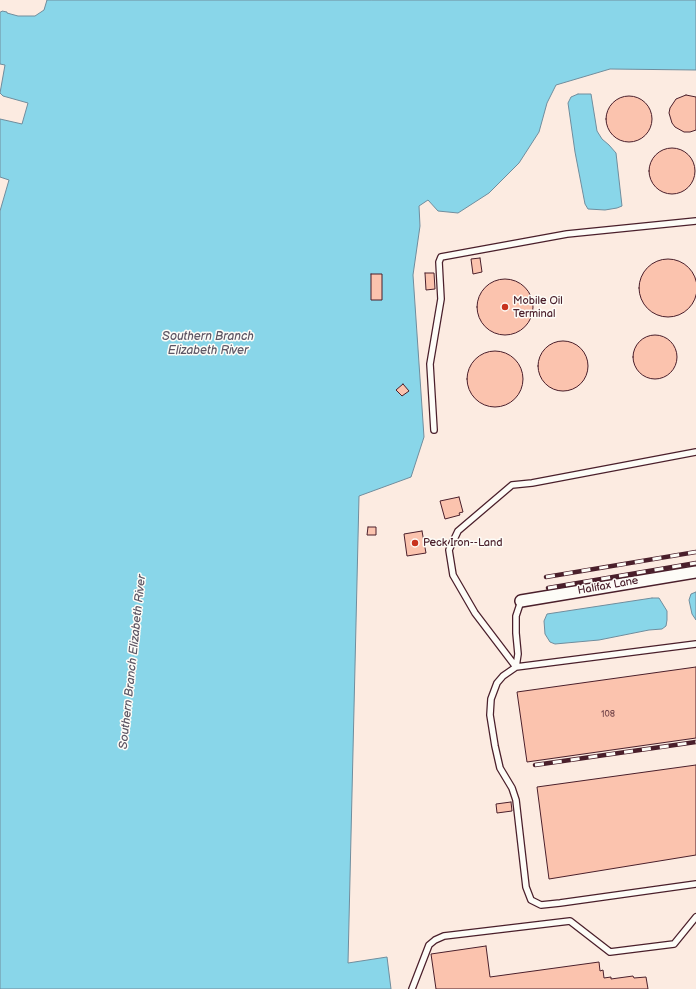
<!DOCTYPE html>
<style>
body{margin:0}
canvas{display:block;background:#fcebe1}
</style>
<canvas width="696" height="989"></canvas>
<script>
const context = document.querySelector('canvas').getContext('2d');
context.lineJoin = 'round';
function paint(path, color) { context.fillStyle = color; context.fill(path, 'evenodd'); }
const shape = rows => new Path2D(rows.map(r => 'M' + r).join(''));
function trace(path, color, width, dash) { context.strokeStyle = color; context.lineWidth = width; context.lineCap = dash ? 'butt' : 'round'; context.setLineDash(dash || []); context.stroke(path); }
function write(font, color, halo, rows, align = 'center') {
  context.font = font + ' "Balsamiq Sans",sans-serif'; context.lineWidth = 3; context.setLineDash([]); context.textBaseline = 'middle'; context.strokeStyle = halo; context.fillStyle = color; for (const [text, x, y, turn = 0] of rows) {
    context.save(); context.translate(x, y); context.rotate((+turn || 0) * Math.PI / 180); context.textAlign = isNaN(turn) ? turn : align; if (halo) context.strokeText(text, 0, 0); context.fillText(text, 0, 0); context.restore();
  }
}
const water = shape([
 [47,0,696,0,696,70,610,69,556,85,547,103,539,132,519,163,489,193,458,213,438,211,428,200,419,206,420,226,413,275,424,437,411,477,359,496,348,963,387,957,391,989,0,989,0,211,9,180,0,177,0,119,22,124,28,103,3,96,0,93,5,65,0,64,0,12,1,12,2,11,7,12,7,13,18,16,35,16,44,10,47,0],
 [578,94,591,94,597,131,602,139,609,145,616,153,622,206,617,208,605,210,588,209,585,204,575,152,568,103,571,97,578,94],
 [696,592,696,620,692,614,689,600,691,594,696,592],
 [652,598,659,598,667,611,667,620,666,626,662,629,649,630,599,640,555,644,550,642,545,634,544,621,547,614,652,598]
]);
const building = shape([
 [686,95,696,97,696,130,690,132,684,132,675,127,672,123,669,113,670,108,676,99,686,95],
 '606 119a23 23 0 1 1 46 0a23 23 0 1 1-46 0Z',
 '649 171a23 23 0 1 1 46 0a23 23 0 1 1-46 0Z',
 [480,258,482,272,473,274,471,259,480,258],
 '639 288a29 29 0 1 1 58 0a29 29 0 1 1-58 0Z',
 [425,273,434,273,435,289,426,290,425,273],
 [371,274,382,274,382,300,371,300,371,274],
 '477 307a28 28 0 1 1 56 0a28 28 0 1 1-56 0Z',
 '633 357a22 22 0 1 1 44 0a22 22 0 1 1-44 0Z',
 '538 366a25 25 0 1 1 50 0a25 25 0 1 1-50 0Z',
 '467 379a28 28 0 1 1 56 0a28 28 0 1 1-56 0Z',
 [403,384,409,391,402,396,396,390,403,384],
 [459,497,463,512,459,513,460,515,445,519,440,501,459,497],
 [368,527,376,527,376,535,367,535,368,527],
 [422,531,426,553,407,556,404,534,422,531],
 [696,667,696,738,527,762,517,692,696,667],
 [696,765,696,855,549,879,537,787,696,765],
 [511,802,512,811,497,813,496,804,511,802],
 [486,946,490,977,599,962,600,971,603,970,604,978,611,977,611,979,633,976,634,978,646,977,648,989,436,989,431,954,486,946]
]);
const lane = shape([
 [434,430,430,364,441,299,439,262,441,257,567,234,696,221],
 [696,452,532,483,512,485,458,531,449,550,453,575,475,613,516,667,696,644],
 [521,601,516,616,516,633,518,654,516,667,503,676,497,683,491,699,490,715,495,746,500,768,512,788,516,800,526,887,531,900,541,905,560,903,696,884],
 [412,989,429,945,435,940,444,936,570,921,610,952,674,944,696,917]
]);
const street = shape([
 [521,601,696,572]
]);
const rail = shape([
 [546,577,696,552],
 [548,588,696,563],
 [535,765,696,742]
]);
const markers = [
 [505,307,4,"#c8321e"],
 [415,543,4,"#c8321e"]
];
const numberNames = [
 ["108",608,715]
];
const poiNames = [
 ["Mobile Oil",513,301],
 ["Terminal",513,314],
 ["Peck Iron--Land",423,543]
];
const streetNames = [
 ["Halifax Lane",608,586,-10]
];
const waterNames = [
 ["Southern Branch",208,337],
 ["Elizabeth River",208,351],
 ["Southern Branch Elizabeth River",133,662,-84]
];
paint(water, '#89d6e9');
trace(water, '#708d9d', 1);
paint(building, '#fbc3ae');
trace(building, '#4a1f2b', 1);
trace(lane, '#4a1f2b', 8);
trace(street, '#4a1f2b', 14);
trace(lane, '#fdfcf7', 5.5);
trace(street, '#fdfcf7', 11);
trace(rail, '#4a1f2b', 4.5);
trace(rail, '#fdfcf7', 3, [9]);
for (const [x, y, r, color] of markers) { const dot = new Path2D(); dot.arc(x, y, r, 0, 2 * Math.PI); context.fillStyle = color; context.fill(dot); trace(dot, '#fdfcf7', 1.5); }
write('9px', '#76484c', null, numberNames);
write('11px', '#4a1f2b', '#fdfcf7', poiNames, 'left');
write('11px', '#4a1f2b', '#fdfcf7', streetNames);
write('italic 12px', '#5d5664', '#fdfcf7', waterNames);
</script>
